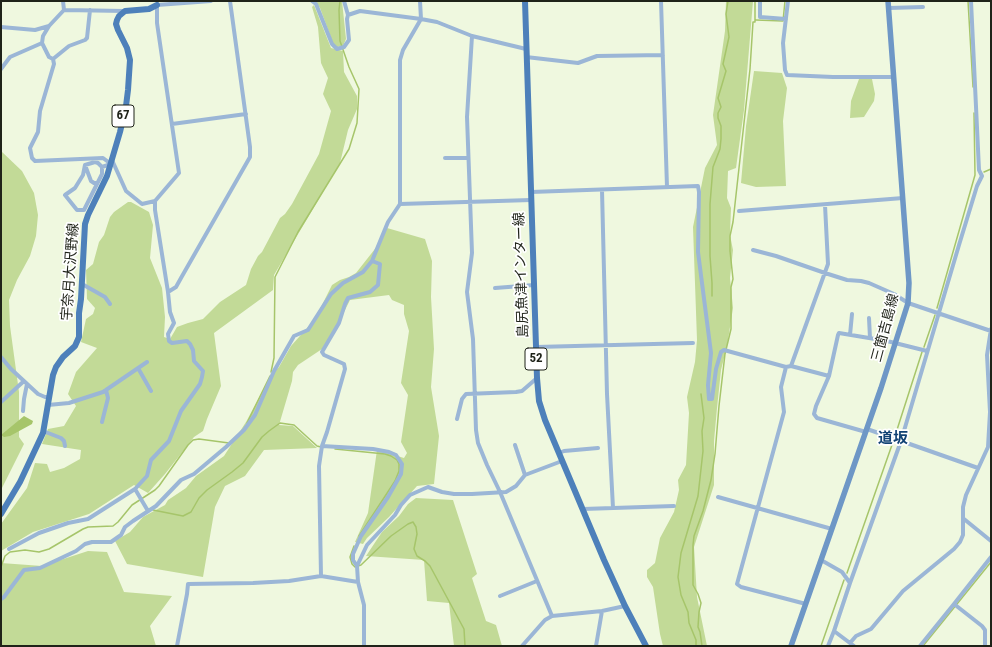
<!DOCTYPE html>
<meta charset="utf-8">
<style>
body{margin:0}
#map{position:relative;width:992px;height:647px;overflow:hidden;background:#eff8df;font-family:"Roboto Condensed",sans-serif}
canvas{display:block}
.frame{position:absolute;inset:0;border:2px solid #1f2319;pointer-events:none}
</style>
<div id="map">
<canvas width="992" height="647"></canvas>
<div class="frame"></div>
</div>
<script>
const context = document.querySelector('canvas').getContext('2d');
context.lineJoin = 'round';
function paint(path, color) { context.fillStyle = color; context.fill(path, 'evenodd'); }
const shape = rows => new Path2D(rows.map(r => 'M' + r).join(''));
function trace(path, color, width, dash) { context.strokeStyle = color; context.lineWidth = width; context.lineCap = dash ? 'butt' : 'round'; context.setLineDash(dash || []); context.stroke(path); }
function write(font, color, halo, rows, align = 'center') {
  context.font = font + ' "Roboto Condensed","Noto Sans JP",sans-serif'; context.lineWidth = 3.5; context.setLineDash([]); context.textBaseline = 'middle'; context.strokeStyle = halo; context.fillStyle = color; for (const [text, x, y, turn = 0] of rows) {
    context.save(); context.translate(x, y); context.rotate((+turn || 0) * Math.PI / 180); context.textAlign = isNaN(turn) ? turn : align; if (halo) context.strokeText(text, 0, 0); context.fillText(text, 0, 0); context.restore();
  }
}
const green = shape([
 [315,1,342,1,346,39,343,46,337,47,333,43,320,8],
 [726,1,753,1,744,110,736,168,728,171,727,198,731,208,730,235,733,250,730,278,733,308,727,346,721,370,717,408,714,441,714,485,694,547,697,597,707,646,663,646,660,634,653,587,647,577,647,570,655,563,660,538,674,512,679,490,678,480,686,465,689,413,687,397,695,362,697,340,693,227,705,168,717,145,713,115,725,31],
 [314,5,331,48,343,51,344,72,357,96,357,109,348,130,340,163,274,275,273,290,214,333,221,386,207,419,203,431,194,437,165,474,148,493,134,485,89,514,33,532,1,551,1,524,27,488,35,463,47,464,50,472,64,468,80,459,81,450,42,444,48,429,64,426,76,406,68,394,76,372,97,348,81,342,86,319,93,314,95,308,87,299,86,270,93,264,99,242,104,235,110,217,114,212,128,202,131,202,149,212,153,225,150,258,162,288,165,317,164,337,170,339,177,327,188,323,203,319,220,302,246,285,251,269,258,256,262,252,280,218,285,214,292,204,319,154,331,111,323,94,328,78,321,63,318,27,312,7],
 [754,71,782,73,787,88,783,121,786,186,756,187,741,183,746,126],
 [859,79,872,79,875,94,874,101,864,117,850,118,851,101],
 [1,151,22,171,34,193,38,215,36,236,30,256,17,280,9,300,10,326,19,392,19,437,24,444,1,490],
 [387,228,425,239,432,261,431,297,434,349,431,387,439,436,434,484,417,486,389,517,367,538,363,544,355,542,368,513,377,450,404,458,407,453,401,442,408,395,401,383,409,331,404,314,404,305,392,300,389,295,350,300,338,324,322,349,298,365,293,372,292,381,279,425,293,426,317,448,264,450,245,476,225,486,215,507,203,577,127,564,115,541,130,532,143,517,165,505,168,500,186,488,196,476,224,456,246,422,271,375,279,367,291,346,315,319,332,285,340,280,349,277,356,273,382,240],
 [416,498,453,500,477,574,472,578,486,621,496,625,502,646,454,646,449,603,427,601,424,560,366,556,382,532,399,516,408,504],
 [88,551,107,552,124,592,172,596,150,626,156,646,1,646,1,563,42,566]
]);
const water = shape([
 [24,416,33,421,32,424,10,436,4,437,1,435]
]);
const stream = shape([
 [968,1,973,87],
 [756,20,783,21,785,1],
 [984,172,991,169],
 [712,296,712,283,710,256,710,204,713,167,720,149,721,139,721,126,718,118,718,113,721,107,718,98,726,71,723,64,729,37,726,14,728,1],
 [937,308,975,175,974,113],
 [924,347,935,315],
 [271,372,274,358,275,277,298,232,349,149,357,123,359,89,349,67,340,41,339,10,340,1],
 [247,423,270,376],
 [895,436,922,352],
 [335,449,385,454,391,456,397,460,399,464,399,471,395,481,359,536],
 [153,510,183,516,191,512,199,498,207,490,232,472,243,463,262,437,269,431,280,423,294,425,317,446,321,447],
 [354,546,350,557,352,564,355,567,361,565,391,536,408,524,413,522,416,527,417,534,414,549,417,556,425,561,430,566,464,629,465,646],
 [1,567,5,556,10,552,25,550,39,552,49,549,83,529,88,527,113,526,118,522,132,505,155,490,159,486,188,445,193,440,199,439,229,443],
 [847,573,893,442],
 [696,646,696,640,689,623,688,612,681,595,678,577,681,553,698,496,703,451,702,431,704,418,701,394],
 [702,646,700,632,698,627,699,612,701,603,698,594,693,585,693,545,694,536,703,511,711,480,715,454,719,406,725,354,731,329,731,287,733,279,730,251,730,236,733,222,750,69,753,22,755,22,755,1],
 [821,646,844,580],
 [923,646,991,562]
]);
const minor = shape([
 [63,1,64,10],
 [312,1,316,4,332,44,337,49,344,47,349,40,347,19,348,15,360,11,421,19,437,22,472,36,526,49],
 [344,1,348,15],
 [661,1,667,187],
 [760,1,760,17,786,19],
 [788,1,783,43,785,70,787,75,833,77,894,77],
 [889,8,923,7],
 [1,27,35,30,49,26],
 [472,36,467,117,472,253,467,292,473,339,476,430,478,443,487,465,500,492,552,616],
 [42,43,49,57,53,59,69,46,85,40,87,38,90,10],
 [526,57,578,63,597,56,663,55],
 [53,59,54,64,40,111,38,132,30,148,32,158,35,161,103,158,111,164],
 [1,69,10,57,42,43,43,36,49,26,64,10,125,11],
 [172,124,246,114],
 [445,158,468,158],
 [112,160,126,191,142,204,155,201,179,173,157,23,157,5,211,1],
 [85,165,91,181,94,183,97,183],
 [102,167,102,174,84,210,77,210,65,195,75,188,83,175,85,165,95,162,98,163,102,167,111,164],
 [602,190,607,394,613,508],
 [531,192,698,186,699,192,698,252,711,353,708,385,709,399,712,399,716,369,721,352,724,350,786,367,791,366,829,376],
 [155,201,155,210,168,292,176,287,181,278,250,157,250,147,230,1],
 [400,204,531,200],
 [739,211,903,198],
 [753,250,776,256,825,273,847,280,861,281,869,283,894,294,908,303,991,331],
 [82,284,105,297,110,304],
 [495,288,534,285],
 [869,318,870,338],
 [850,335,852,314],
 [536,347,693,343],
 [1,357,11,369,38,394,45,397,49,397],
 [791,366,828,264,825,205],
 [786,367,781,387,784,412,737,584,741,587,806,604],
 [138,368,151,391],
 [1,402,24,381],
 [48,405,69,403,103,392,147,362],
 [23,411,24,399,27,384],
 [457,419,462,399,466,394,516,392,522,391,537,378],
 [102,422,108,398,106,390],
 [867,429,978,468],
 [43,431,61,438,64,441,65,446],
 [866,432,817,418,814,414,816,406,829,376,838,335,839,333,887,341,927,351],
 [515,445,525,475],
 [322,446,373,449,389,452,396,455,402,464,401,474,388,497,361,536,353,554,353,560,357,566],
 [559,453,564,451,598,448],
 [718,497,832,529],
 [583,509,674,506],
 [148,511,135,489,147,476,151,460,169,441,181,411,200,384,202,377,203,371,194,361,193,350,190,344,187,341,172,343,169,341,168,334,174,323,170,312,168,292],
 [964,519,991,541],
 [9,549,39,533,68,523,88,519,135,489],
 [821,560,842,572,850,583,834,631,854,646],
 [321,576,319,466,322,446,327,432,345,369,344,364,324,355,322,352,339,323,345,304,348,298,370,292,378,285,380,264,372,261],
 [850,583,901,441,959,245,977,186,982,176,979,170,971,1],
 [500,596,537,581],
 [1,599,4,597,24,570,40,568,76,551,85,544,92,542,111,542,121,535,125,527,133,521,156,506,181,480,194,474,226,447,244,430,255,415,274,371,294,336,308,330,331,294,343,283,363,272,372,261,388,222,400,204,400,60,403,50,421,19,420,1],
 [850,643,856,636,871,629,903,591,954,549,960,542,963,535,963,507,966,495,988,447,990,412,987,355,991,329],
 [177,646,187,594,188,584,253,583,289,581,321,576,358,582],
 [364,646,364,605,358,582,357,566,367,545,395,515,401,505,410,495,428,487,442,492,454,494,472,494,506,492,516,486,525,475,562,461],
 [522,646,545,620,552,616,602,611,625,606],
 [596,646,602,611],
 [828,646,834,631],
 [920,646,954,604],
 [985,646,985,630,982,626,954,604,991,557]
]);
const secondary = shape([
 [791,646,881,388,908,303,909,283,888,1]
]);
const primary = shape([
 [525,1,537,378,539,401,545,420,604,560,625,606,646,646],
 [1,514,20,482,43,433,53,375,56,367,63,357,75,346,79,337,79,313,81,299,85,224,88,215,107,176,120,132,126,106,128,90,130,60,127,48,118,30,116,24,117,20,119,16,125,11,149,9,157,5]
]);
const shields = [
 [123,116,22],
 [536,359,22]
];
const shieldNames = [
 ["67",123,116],
 ["52",536,359]
];
const streetNames = [
 ["宇奈月大沢野線",71,272,-86],
 ["島尻魚津インター線",522,275,-92],
 ["三箇吉島線",886,328,-75]
];
const neighbourhoodNames = [
 ["道坂",893,439]
];
paint(green, '#c2da97');
paint(water, '#a6c56a');
trace(stream, '#a6c56a', 1.5);
trace(minor, '#9bb6d6', 4);
trace(secondary, '#6e97c6', 5.5);
trace(primary, '#4d80ba', 6);
for (const [x, y, w] of shields) { const box = new Path2D(); box.roundRect(x - w / 2, y - 11, w, 22, 3); context.fillStyle = '#fff'; context.fill(box); trace(box, '#1f2319', 1); }
write('bold 13px', '#1f2319', null, shieldNames);
write('14px', '#1f2319', '#fff', streetNames);
write('bold 15px', '#114274', '#fff', neighbourhoodNames);
</script>
